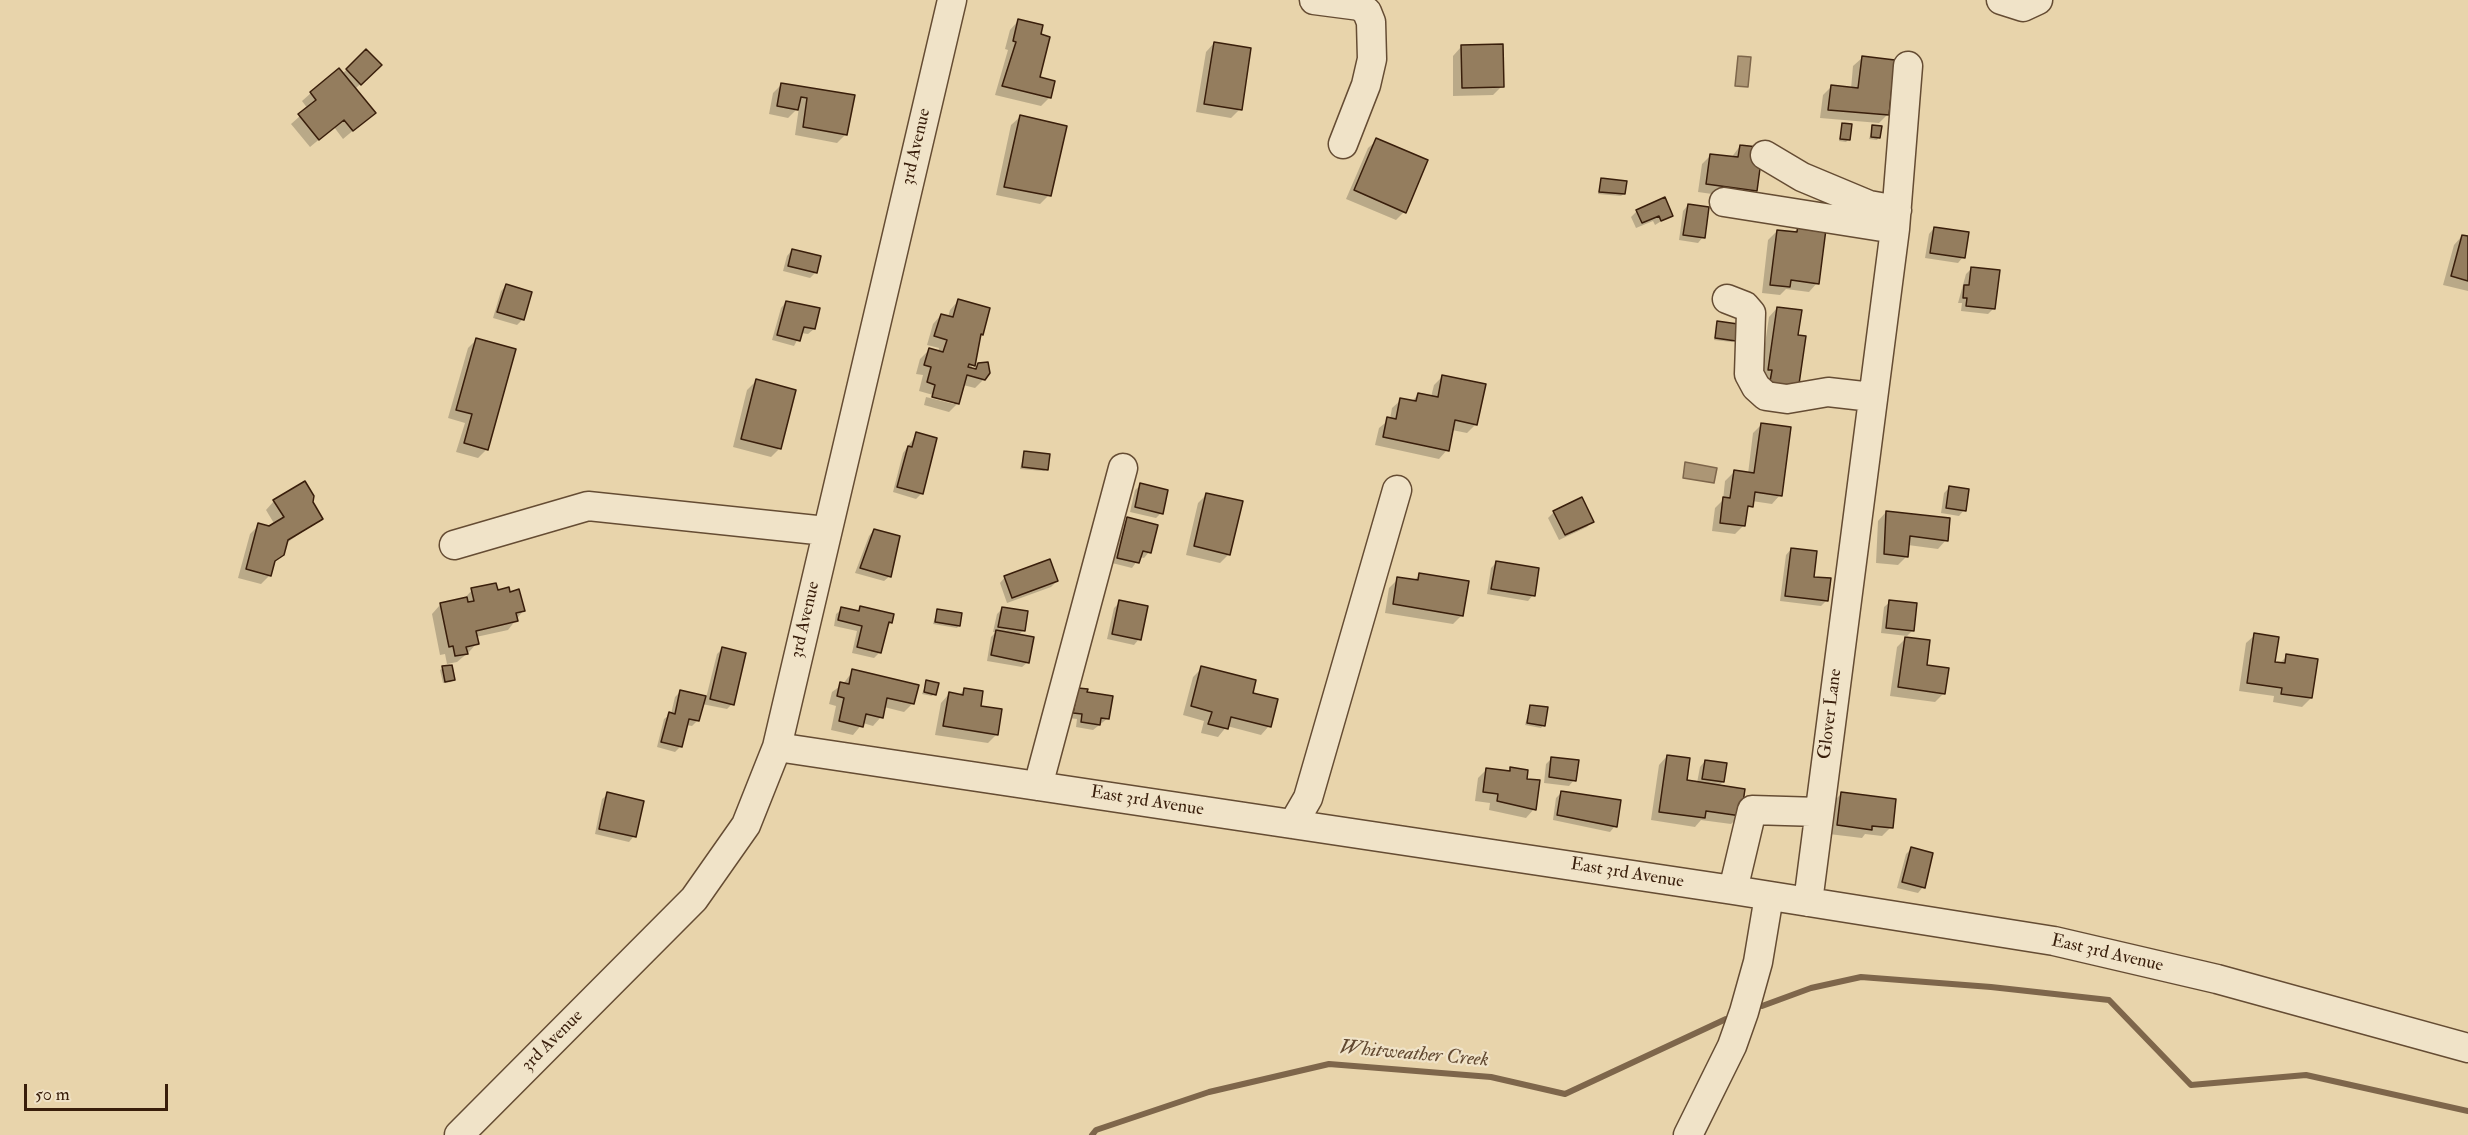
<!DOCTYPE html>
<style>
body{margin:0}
#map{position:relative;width:2468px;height:1135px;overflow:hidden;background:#e8d4ab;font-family:"IM FELL Double Pica",serif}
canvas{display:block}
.scale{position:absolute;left:24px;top:1084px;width:144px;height:27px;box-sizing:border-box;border:3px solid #391e0b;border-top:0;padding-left:8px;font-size:18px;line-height:21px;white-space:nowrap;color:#391e0b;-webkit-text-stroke:4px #f0e3c8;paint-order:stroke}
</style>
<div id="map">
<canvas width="2468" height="1135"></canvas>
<div class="scale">50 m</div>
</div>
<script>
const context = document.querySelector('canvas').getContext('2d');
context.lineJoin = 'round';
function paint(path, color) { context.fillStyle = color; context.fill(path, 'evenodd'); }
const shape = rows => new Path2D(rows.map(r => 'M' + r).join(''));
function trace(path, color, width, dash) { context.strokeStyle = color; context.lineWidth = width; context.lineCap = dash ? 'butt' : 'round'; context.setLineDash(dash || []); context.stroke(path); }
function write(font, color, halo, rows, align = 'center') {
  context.font = font + ' "IM FELL Double Pica",serif'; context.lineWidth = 4.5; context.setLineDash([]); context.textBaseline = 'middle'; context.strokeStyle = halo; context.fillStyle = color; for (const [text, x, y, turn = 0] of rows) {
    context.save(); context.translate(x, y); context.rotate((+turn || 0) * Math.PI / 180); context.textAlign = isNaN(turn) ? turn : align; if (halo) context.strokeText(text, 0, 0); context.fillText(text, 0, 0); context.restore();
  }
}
const water = shape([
 [1738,56,1751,57,1748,87,1735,86,1738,56],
 [1685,462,1717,468,1714,483,1683,478,1685,462]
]);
const shadow = shape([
 [1018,21,1038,78,1050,97,1041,106,995,95,1008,50,1005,49,1010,30],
 [1214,43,1240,109,1231,118,1196,112,1206,52],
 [1461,47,1502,86,1493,95,1453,96,1453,56],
 [366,51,380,65,355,89,374,113,343,139,334,127,310,147,291,124,308,109,302,101,311,93,342,74],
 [1862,58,1887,115,1879,123,1820,118,1823,95,1831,87,1851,89,1853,66],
 [782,84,853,97,846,134,837,143,795,135,799,107,788,118,769,114,773,93],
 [1020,117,1049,195,1040,204,996,195,1011,125],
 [1843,125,1848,140,1846,142,1839,141],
 [1873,126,1879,137,1877,140,1869,139],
 [1377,140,1404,212,1396,220,1346,199,1368,148],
 [1740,146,1755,190,1747,199,1698,192,1702,164,1711,155,1731,158],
 [1601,179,1624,194,1621,196,1598,194],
 [1688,205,1703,237,1698,243,1679,240,1683,211],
 [1637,211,1671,215,1655,225,1653,221,1636,228,1631,217],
 [1799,227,1817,283,1809,292,1786,289,1780,295,1762,293,1768,240,1777,231,1793,233],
 [1934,228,1963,257,1958,263,1925,258,1929,234],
 [2462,236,2468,238,2468,291,2443,285,2454,245],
 [792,250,816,272,810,278,783,271,787,256],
 [1972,268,1994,308,1988,314,1961,311,1962,303,1958,303,1966,274],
 [506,286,523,319,517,325,493,318,501,291],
 [958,301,981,334,973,365,970,369,973,370,978,365,984,379,975,388,963,385,958,403,949,412,924,405,926,397,954,404,954,401,919,391,923,375,916,374,920,359,929,350,938,352,939,348,927,345,933,324,941,315,948,317,950,310],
 [786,302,814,329,808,334,801,333,794,346,772,340,781,308],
 [1777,308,1788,399,1760,378,1769,317],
 [1718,323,1735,340,1732,342,1714,340],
 [476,340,487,449,478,458,456,452,465,423,448,418,468,348],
 [1443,376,1476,424,1467,433,1452,430,1447,450,1439,459,1375,445,1379,428,1390,419,1392,408,1401,400,1411,402,1419,394,1431,397,1434,385],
 [756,381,780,448,771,457,733,447,747,390],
 [1762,424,1780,495,1772,504,1752,501,1746,512,1744,525,1735,534,1712,531,1715,508,1723,500,1725,481,1734,472,1748,474,1753,433],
 [917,434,922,493,916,499,893,492,903,453],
 [1024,453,1047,469,1044,471,1020,469],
 [1141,485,1161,513,1156,518,1130,512,1135,490],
 [1949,488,1964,510,1959,516,1941,513,1944,493],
 [1207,494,1229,554,1220,563,1186,555,1198,503],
 [274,501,311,503,321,519,285,544,282,555,273,564,270,575,261,584,238,578,250,534,259,525,270,528,275,525,266,510],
 [1554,512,1592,521,1587,527,1559,540,1548,518],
 [1886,512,1946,540,1938,549,1908,545,1906,557,1898,565,1876,563,1878,521],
 [1127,519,1149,552,1144,558,1140,557,1132,568,1112,563,1122,525],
 [874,530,890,576,884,581,855,573,869,536],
 [1791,549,1827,600,1821,606,1780,601,1786,555],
 [1496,563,1533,595,1528,601,1487,594,1491,568],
 [1420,575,1462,615,1453,624,1385,613,1389,588,1398,579,1413,581],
 [1005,577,1057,581,1051,587,1007,603,1000,583],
 [472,590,497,591,523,611,508,630,476,637,477,643,469,652,457,662,447,664,445,654,440,655,432,614,440,605,464,599],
 [1120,602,1139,639,1134,645,1107,639,1114,608],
 [1890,602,1913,630,1907,636,1881,633,1884,607],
 [861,608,891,622,886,626,880,652,874,658,852,653,857,631,834,626,836,614,842,609,856,612],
 [1003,608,1023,631,1018,635,1028,662,1022,667,987,661,991,637,996,632,993,632,997,614],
 [937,611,959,625,957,628,933,624],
 [2255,635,2274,663,2279,664,2287,656,2311,698,2302,707,2273,702,2274,696,2239,691,2246,643],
 [1906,638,1944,693,1935,702,1890,696,1897,647],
 [723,648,732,704,727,709,702,704,698,720,692,726,686,725,681,746,675,752,657,747,664,719,671,714,675,697,681,691,706,698,717,654],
 [443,668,453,679,451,682,443,683,440,670],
 [1202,668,1251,694,1269,726,1261,735,1227,726,1218,737,1201,733,1204,721,1183,715,1193,677],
 [853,671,913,703,904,712,884,707,881,717,873,726,863,723,853,735,831,730,836,706,829,704,832,692,843,684],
 [927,681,934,694,932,696,922,694],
 [964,690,979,707,996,735,988,743,935,735,941,703,949,694,959,695],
 [1086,694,1108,718,1093,730,1076,727,1077,719,1068,718,1071,697],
 [1530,706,1543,725,1541,728,1525,725],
 [1667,756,1685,782,1697,783,1700,767,1705,761,1723,782,1718,786,1740,816,1731,824,1701,820,1695,827,1651,820,1659,765],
 [1552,758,1574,780,1569,786,1544,783,1546,764],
 [1486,770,1526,771,1525,780,1534,809,1526,818,1489,810,1490,803,1475,801,1478,778],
 [1561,793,1615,826,1610,832,1553,820,1556,798],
 [608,794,634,836,629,842,595,834,602,799],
 [1841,794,1891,827,1882,836,1865,834,1862,838,1829,834,1833,802],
 [1911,849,1923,887,1918,893,1897,888,1906,854]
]);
const stream = shape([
 [1762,1006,1811,988,1861,977,1991,987,2109,1000,2191,1085,2306,1075,2468,1111],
 [1092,1135,1096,1130,1209,1092,1329,1064,1491,1077,1565,1094,1726,1019]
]);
const building = shape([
 [1018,19,1043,25,1041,34,1050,37,1040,77,1055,81,1051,98,1002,86,1016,42,1013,41,1018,19],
 [1214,42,1251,48,1242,110,1204,104,1214,42],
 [1503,44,1504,87,1462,88,1461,45,1503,44],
 [366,49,382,65,361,85,346,69,366,49],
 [1862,56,1895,60,1889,115,1828,110,1831,85,1858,88,1862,56],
 [339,68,376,113,353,131,344,120,319,140,298,114,316,100,310,92,339,68],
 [781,83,855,95,847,135,803,127,807,98,801,97,798,110,777,106,781,83],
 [1020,115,1067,126,1051,196,1004,187,1020,115],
 [1842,123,1852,124,1850,140,1840,139,1842,123],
 [1872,125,1882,126,1880,138,1871,137,1872,125],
 [1376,138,1428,160,1406,213,1354,190,1376,138],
 [1740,145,1758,147,1761,161,1757,191,1706,184,1710,154,1738,157,1740,145],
 [1601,178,1627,181,1625,194,1599,192,1601,178],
 [1665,197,1673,216,1661,221,1659,216,1642,223,1636,210,1665,197],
 [1688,204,1709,207,1705,238,1683,235,1688,204],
 [1798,225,1826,229,1819,284,1791,280,1790,287,1770,285,1777,230,1797,232,1798,225],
 [1934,227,1969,232,1965,258,1930,253,1934,227],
 [2462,235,2468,236,2468,281,2451,276,2462,235],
 [792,249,821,256,817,273,788,266,792,249],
 [1971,267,2000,270,1995,309,1966,306,1967,298,1963,298,1964,285,1969,285,1971,267],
 [506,284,532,292,524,320,497,312,506,284],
 [958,299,990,308,983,335,981,334,975,366,969,364,968,367,976,369,978,363,988,362,990,373,985,380,967,375,959,404,932,397,935,385,927,382,931,367,924,365,929,348,943,352,947,340,934,336,941,314,953,317,958,299],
 [786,301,820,308,815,329,804,327,800,341,777,335,786,301],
 [1777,307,1802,310,1798,335,1806,336,1798,391,1769,387,1772,370,1768,370,1777,307],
 [1717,321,1738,324,1736,341,1715,338,1717,321],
 [476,338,516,349,488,450,464,443,472,414,456,410,476,338],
 [1442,375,1486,384,1477,425,1455,420,1449,451,1383,437,1387,417,1396,419,1400,398,1416,401,1418,393,1438,397,1442,375],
 [756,379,796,390,781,449,741,439,756,379],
 [1761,423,1791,427,1782,496,1755,492,1753,507,1748,506,1745,526,1720,523,1723,497,1730,498,1734,470,1754,473,1761,423],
 [916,432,937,438,923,494,897,487,908,446,912,447,916,432],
 [1024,451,1050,454,1048,470,1022,467,1024,451],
 [305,481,314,496,313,502,323,519,288,540,284,555,275,561,271,576,246,569,258,523,269,526,284,517,273,500,305,481],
 [1140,483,1168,490,1163,514,1135,507,1140,483],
 [1949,486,1969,489,1966,511,1946,508,1949,486],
 [1206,493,1243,501,1230,555,1194,546,1206,493],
 [1582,497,1594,522,1565,535,1553,511,1582,497],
 [1886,511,1950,518,1948,541,1910,536,1908,557,1884,554,1886,511],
 [1127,517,1158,525,1151,553,1143,551,1139,563,1117,558,1127,517],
 [874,529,900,536,891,577,860,568,874,529],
 [1791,548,1817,551,1814,577,1831,578,1828,601,1785,596,1791,548],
 [1050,559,1058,581,1012,598,1004,576,1050,559],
 [1496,561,1539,568,1535,596,1491,589,1496,561],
 [1419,573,1469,581,1463,616,1393,604,1397,577,1418,580,1419,573],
 [496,583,498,590,509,587,510,592,519,589,525,611,516,613,518,621,476,631,479,644,466,647,468,654,455,656,453,646,449,647,440,603,467,597,468,602,474,601,471,588,496,583],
 [1119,600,1148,606,1141,640,1112,634,1119,600],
 [1889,600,1917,603,1914,631,1886,628,1889,600],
 [860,606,894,614,892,623,889,622,881,653,857,647,862,626,838,620,841,607,859,611,860,606],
 [1002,607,1028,611,1025,631,998,627,1002,607],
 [937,609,962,613,960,626,935,622,937,609],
 [996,630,1034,637,1029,663,991,655,996,630],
 [2254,633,2279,637,2275,662,2285,663,2286,654,2318,659,2312,698,2281,694,2282,688,2247,683,2254,633],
 [1905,637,1930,640,1927,665,1949,668,1945,694,1898,687,1905,637],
 [722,647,746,653,734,705,710,699,722,647],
 [452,665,455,680,445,682,442,666,452,665],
 [1201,666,1256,680,1253,693,1278,699,1271,727,1231,717,1228,729,1208,724,1212,712,1191,706,1201,666],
 [852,669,919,685,914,704,887,698,883,718,866,714,863,727,839,721,844,698,837,696,840,682,849,684,852,669],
 [926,680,939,683,936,695,924,692,926,680],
 [964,688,983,691,981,706,1002,709,998,735,943,726,949,692,963,695,964,688],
 [1078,688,1088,689,1087,692,1113,696,1109,719,1101,718,1100,725,1081,722,1082,714,1073,713,1078,688],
 [680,690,706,696,699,721,689,719,682,747,661,742,669,712,675,714,680,690],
 [1530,705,1548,707,1545,726,1527,723,1530,705],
 [1667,755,1690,758,1687,780,1745,789,1741,816,1706,811,1705,818,1659,812,1667,755],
 [1551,757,1579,760,1576,781,1549,777,1551,757],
 [1705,760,1727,763,1724,782,1702,779,1705,760],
 [1510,767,1528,770,1527,779,1540,780,1536,810,1497,801,1498,794,1483,792,1486,768,1510,771,1510,767],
 [1561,791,1621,800,1617,827,1557,815,1561,791],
 [607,792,644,801,636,837,599,829,607,792],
 [1841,792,1896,799,1893,828,1872,826,1872,830,1837,825,1841,792],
 [1911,847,1933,853,1925,888,1902,882,1911,847]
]);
const minor = shape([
 [1314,0,1360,6,1367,12,1371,22,1372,59,1366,85,1343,144],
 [2001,0,2023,7,2038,0],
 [1765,155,1802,177,1869,205,1897,210],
 [1724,202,1895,229],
 [1727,299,1745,306,1751,313,1749,374,1756,387,1766,396,1787,399,1828,392,1872,397],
 [454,545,588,506,826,531],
 [777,747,1733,890,2054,941,2217,979,2468,1048],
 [1038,786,1123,468],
 [1293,824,1308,798,1397,490],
 [1733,890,1752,810,1819,812],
 [1808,902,1895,229,1908,66],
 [459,1135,694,899,746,825,777,747,952,0],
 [1688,1135,1732,1046,1744,1012,1758,962,1769,896]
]);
const streetNames = [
 ["3rd Avenue",917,147,-77],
 ["3rd Avenue",806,620,-77],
 ["Glover Lane",1831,714,-83],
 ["East 3rd Avenue",1147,802,9],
 ["East 3rd Avenue",1627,874,9],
 ["East 3rd Avenue",2107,954,13],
 ["3rd Avenue",553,1041,-45]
];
const waterNames = [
 ["Whitweather Creek",1414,1055,5]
];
paint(water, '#ac9675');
trace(water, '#7e664b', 1.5);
paint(shadow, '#0003');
trace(stream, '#7e664b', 6);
paint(building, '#947d5e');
trace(building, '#391e0b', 1.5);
trace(minor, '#654c33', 31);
trace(minor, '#f0e3c8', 28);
write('18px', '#391e0b', '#f0e3c8', streetNames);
write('italic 20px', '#614830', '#f0e3c8', waterNames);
</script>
